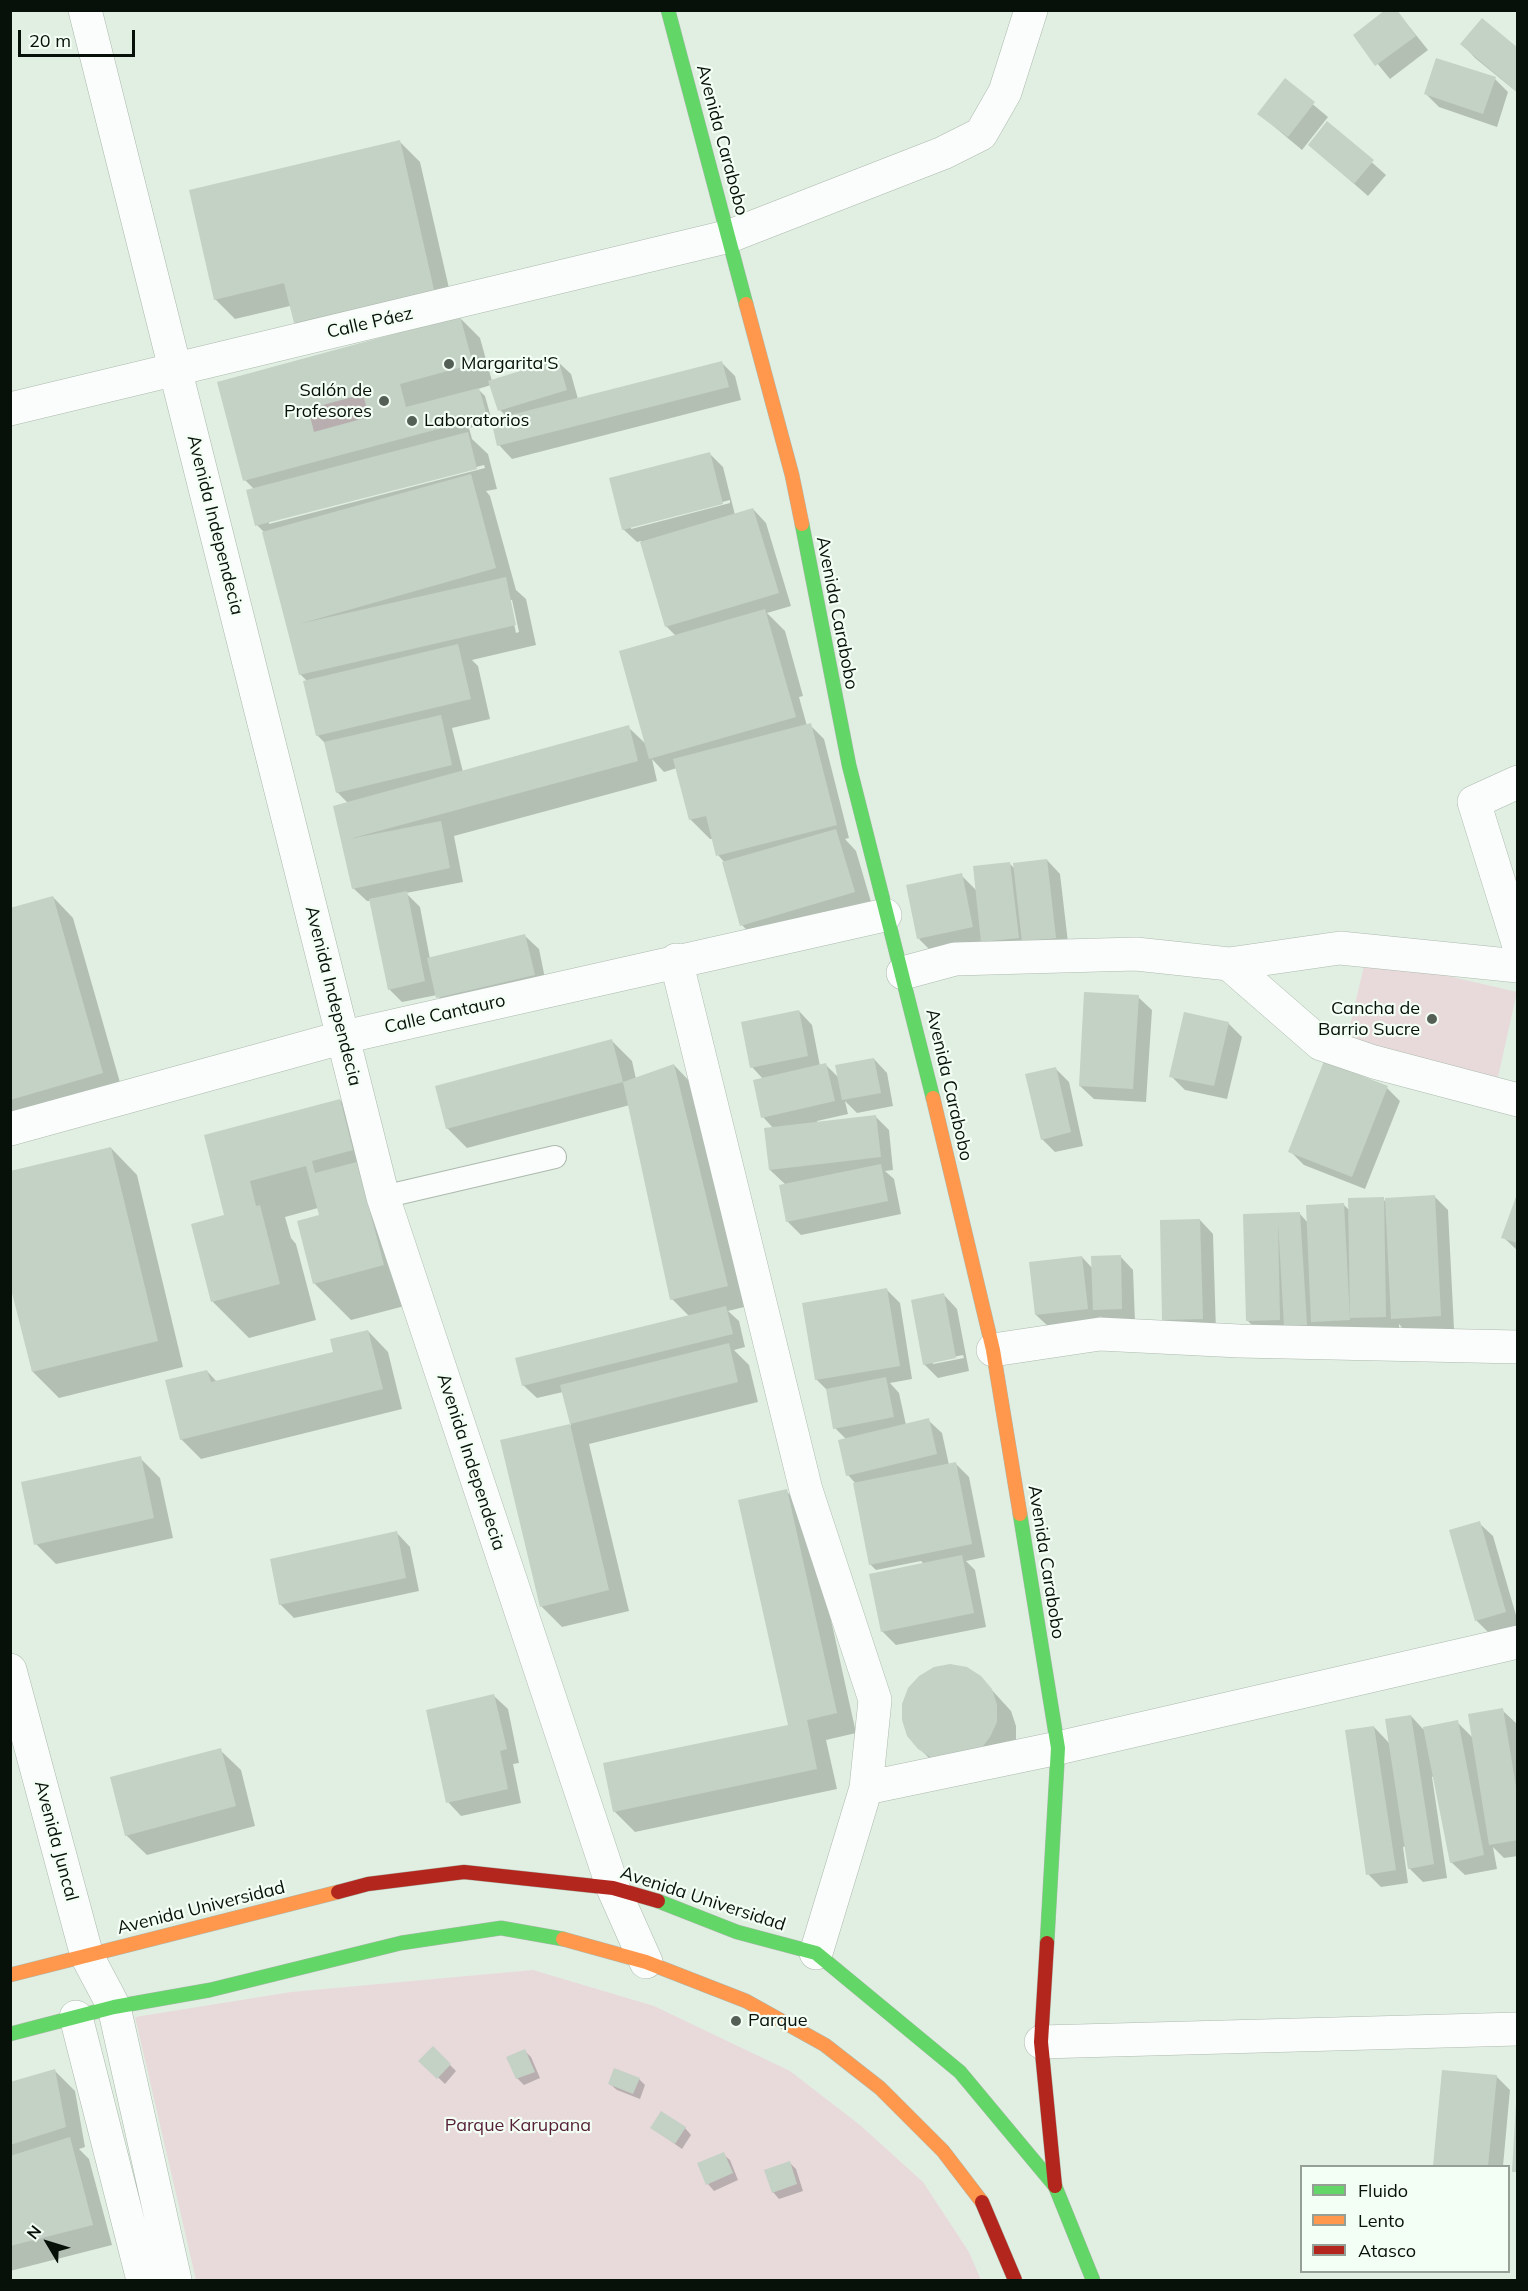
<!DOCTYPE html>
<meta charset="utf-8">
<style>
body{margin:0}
#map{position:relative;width:1528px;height:2291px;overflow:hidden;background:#e1efe2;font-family:Mulish,sans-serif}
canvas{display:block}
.frame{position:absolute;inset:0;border:12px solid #081109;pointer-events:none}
.legend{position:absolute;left:1300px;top:2165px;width:210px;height:108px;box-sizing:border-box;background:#f3fef4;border:2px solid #959f96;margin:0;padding:8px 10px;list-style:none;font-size:18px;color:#081109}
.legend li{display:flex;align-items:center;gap:12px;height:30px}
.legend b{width:30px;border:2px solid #959f96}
.north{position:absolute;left:18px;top:2213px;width:60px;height:60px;-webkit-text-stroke:4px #f3fef4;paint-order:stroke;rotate:308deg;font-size:16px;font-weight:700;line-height:24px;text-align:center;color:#081109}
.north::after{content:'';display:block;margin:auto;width:21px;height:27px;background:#081109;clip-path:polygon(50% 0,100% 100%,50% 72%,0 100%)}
.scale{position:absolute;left:18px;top:30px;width:117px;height:27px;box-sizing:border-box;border:3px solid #081109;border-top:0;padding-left:8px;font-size:18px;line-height:21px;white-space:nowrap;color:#081109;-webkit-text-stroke:4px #f3fef4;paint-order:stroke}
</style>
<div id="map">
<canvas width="1528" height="2291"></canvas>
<div class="frame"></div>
<ul class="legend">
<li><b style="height:8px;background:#63d668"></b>Fluido</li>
<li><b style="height:8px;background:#ff974d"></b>Lento</li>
<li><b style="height:8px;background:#b3261e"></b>Atasco</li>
</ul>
<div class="north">N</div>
<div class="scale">20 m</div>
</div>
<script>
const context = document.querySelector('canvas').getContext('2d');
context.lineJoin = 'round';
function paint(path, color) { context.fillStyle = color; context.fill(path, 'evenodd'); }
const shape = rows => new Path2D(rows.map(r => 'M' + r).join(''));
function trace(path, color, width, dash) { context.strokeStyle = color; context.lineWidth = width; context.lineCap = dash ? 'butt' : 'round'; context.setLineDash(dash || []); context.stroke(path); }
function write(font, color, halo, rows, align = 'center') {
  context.font = font + ' Mulish,sans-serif'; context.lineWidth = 4.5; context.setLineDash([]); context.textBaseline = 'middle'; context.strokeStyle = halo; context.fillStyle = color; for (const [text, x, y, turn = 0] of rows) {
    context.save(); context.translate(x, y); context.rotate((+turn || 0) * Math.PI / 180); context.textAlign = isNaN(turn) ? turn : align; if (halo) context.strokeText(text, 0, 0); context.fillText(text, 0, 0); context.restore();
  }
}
const green = shape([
 [363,394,369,417,314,432,308,409],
 [1366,957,1517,992,1498,1077,1346,1043],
 [533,1970,654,2006,790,2071,860,2125,923,2182,969,2252,981,2280,196,2280,135,2017,291,1992]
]);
const shadow = shape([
 [1396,10,1428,50,1390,79,1355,36],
 [1462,44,1518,50,1518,93,1475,58],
 [1495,79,1508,92,1497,127,1439,107,1426,94],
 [1285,81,1328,117,1302,150,1259,114],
 [1328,123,1386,175,1368,196,1310,145],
 [400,142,420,162,454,310,315,342,295,322,290,306,235,319,215,299],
 [460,318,480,338,492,381,557,361,571,374,578,399,721,362,735,376,741,400,512,459,499,445,493,422,469,428,472,439,488,454,497,489,486,491,490,496,516,590,526,599,536,645,472,660,478,666,490,719,452,728,463,772,628,727,647,745,676,636,666,626,641,541,637,542,623,529,710,454,723,467,735,515,753,509,766,523,791,606,767,613,785,631,803,696,799,697,807,726,810,725,824,739,849,838,845,839,856,851,874,912,762,946,742,925,725,863,718,855,713,839,710,839,690,819,677,768,664,772,652,759,657,781,454,836,463,882,406,893,420,907,430,959,525,936,539,949,547,988,451,1011,437,995,402,1002,389,989,371,901,367,901,353,888,344,841,348,803,337,792,326,744,317,735,308,682,300,674,264,532,257,525,254,489,245,480,219,383],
 [491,385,500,410,507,417,492,421,485,396,478,389],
 [484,465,485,468,269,524,269,521],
 [730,500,730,503,631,529,631,526],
 [509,600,512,600,519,632,516,633],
 [1047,860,1060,874,1069,951,996,955,983,941,932,952,919,939,961,875,977,891,1010,864,1015,869],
 [53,897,73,918,123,1093,10,1126,10,910],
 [1138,997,1152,1010,1146,1102,1094,1099,1080,1086],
 [799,1011,812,1025,820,1066,826,1065,839,1078,874,1059,887,1073,893,1106,857,1113,845,1101,848,1114,817,1121,818,1123,875,1116,889,1130,893,1170,885,1171,894,1179,901,1214,801,1235,787,1221,786,1185,770,1170,774,1129,763,1117,763,1079,752,1067],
 [1228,1023,1242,1037,1227,1099,1185,1090,1171,1076],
 [612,1041,632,1061,636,1079,674,1065,694,1086,748,1306,728,1311,739,1321,745,1347,734,1350,749,1365,758,1402,589,1444,629,1611,562,1627,542,1607,502,1442,571,1425,563,1392,537,1398,523,1385,689,1316,672,1299,630,1105,467,1148,447,1128],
 [1055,1068,1069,1082,1083,1146,1055,1152,1042,1139],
 [1387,1088,1400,1101,1365,1189,1304,1165,1290,1151],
 [340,1100,376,1137,420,1302,351,1320,315,1284,299,1222,321,1217,318,1208,285,1217,291,1238,296,1244,316,1320,249,1338,213,1302,193,1225,226,1216,206,1136],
 [111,1148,137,1175,183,1367,59,1398,33,1372,13,1288,10,1289,10,1173],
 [1434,1196,1448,1210,1454,1329,1406,1332,1399,1324,1399,1330,1261,1334,1248,1321,1244,1215,1300,1214,1308,1223,1343,1204,1350,1211,1383,1199,1386,1202],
 [1518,1198,1518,1251,1503,1237],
 [1200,1220,1213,1234,1216,1332,1177,1333,1164,1320],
 [1120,1256,1133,1270,1135,1322,1108,1323,1100,1316,1101,1322,1050,1328,1036,1315,1082,1257,1093,1269],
 [887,1290,900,1303,912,1379,890,1383,899,1393,906,1425,928,1420,942,1433,949,1465,956,1464,969,1477,985,1557,966,1561,975,1570,986,1627,896,1645,882,1631,924,1564,921,1561,876,1570,870,1564,856,1484,848,1475,846,1439,835,1428,828,1391,816,1379],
 [944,1295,957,1309,969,1371,938,1378,924,1364],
 [963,1355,964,1358,933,1364,933,1361],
 [368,1331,388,1352,402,1409,201,1459,181,1439,207,1371,217,1382,335,1353],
 [140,1458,160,1478,173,1538,56,1564,36,1544],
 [786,1491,807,1511,856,1733,826,1740,837,1789,635,1832,615,1812,605,1764,790,1726],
 [1479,1523,1493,1536,1518,1622,1518,1626,1490,1634,1476,1620],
 [397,1533,410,1547,419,1591,294,1618,280,1604],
 [980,1677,1011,1711,1016,1726,1016,1742,940,1769,919,1748],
 [494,1696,508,1709,519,1763,513,1764,521,1803,461,1816,448,1802],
 [1502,1710,1516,1723,1518,1733,1518,1856,1504,1858,1493,1847,1497,1869,1465,1875,1451,1862,1434,1776,1432,1777,1447,1878,1423,1882,1409,1868,1406,1846,1403,1847,1408,1883,1381,1887,1368,1874,1374,1727,1390,1744,1411,1716,1423,1729,1457,1722,1473,1738],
 [220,1750,241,1770,255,1826,147,1855,126,1835],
 [433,2048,456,2071,445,2084,421,2061],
 [525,2051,531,2057,540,2078,524,2085,517,2078],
 [54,2070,75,2091,85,2147,79,2149,89,2159,112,2245,10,2271,10,2084],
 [1443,2072,1496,2076,1510,2090,1503,2166,1435,2166],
 [639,2079,645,2085,640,2099,617,2090,610,2084],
 [652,2128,685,2128,691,2135,682,2149],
 [723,2154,730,2160,738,2180,714,2191,708,2184],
 [790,2163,796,2169,803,2191,779,2199,773,2192]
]);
const building = shape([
 [1385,10,1397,10,1416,36,1375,66,1353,35],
 [1482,18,1518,48,1518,93,1460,44],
 [1436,58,1496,77,1483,114,1424,94],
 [1285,78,1315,102,1288,137,1257,114],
 [1327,121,1374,160,1354,184,1308,145],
 [400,140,434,290,294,323,284,283,214,300,189,190],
 [460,316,473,364,400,384,406,407,479,388,487,416,243,481,217,382],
 [363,394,369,417,314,432,308,409],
 [558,359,567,390,498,411,488,381],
 [722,361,729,387,497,446,491,420],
 [468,432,477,469,255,526,246,490],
 [710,452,723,504,622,530,609,478],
 [471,474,496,568,299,624,506,577,516,625,299,675,262,532],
 [753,508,779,593,665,627,640,542],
 [765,609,796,717,649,759,619,651],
 [458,644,471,699,316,736,303,681],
 [441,715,452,765,336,793,324,742],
 [811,723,837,825,716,856,706,816,689,820,673,759],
 [629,725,638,761,349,839,441,821,450,868,352,889,333,806],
 [836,829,855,892,740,926,722,862],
 [1047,859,1056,938,1022,942,1013,863],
 [1010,862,1019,938,981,942,973,866],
 [962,873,973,927,917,939,906,885],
 [407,891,425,981,388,990,369,899],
 [53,896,103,1073,10,1100,10,908],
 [525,934,535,975,436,998,427,958],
 [1084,992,1139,995,1133,1089,1079,1086],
 [799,1010,808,1056,750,1068,741,1022],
 [1184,1012,1229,1022,1214,1086,1169,1077],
 [612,1039,623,1082,674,1064,728,1286,670,1300,623,1082,446,1129,435,1086],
 [874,1058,881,1093,842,1100,835,1065],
 [1324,1061,1388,1086,1352,1177,1288,1152],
 [826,1063,835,1101,761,1118,753,1080],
 [1056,1067,1071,1132,1041,1140,1025,1074],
 [340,1099,353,1150,312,1161,315,1173,357,1162,384,1265,313,1284,297,1221,319,1215,306,1166,250,1181,256,1206,260,1205,280,1284,211,1302,191,1224,224,1215,204,1135],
 [876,1115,881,1157,769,1170,764,1128],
 [111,1147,158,1341,32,1372,10,1285,10,1171],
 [881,1164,888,1201,786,1222,779,1185],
 [1517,1194,1518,1194,1518,1243,1501,1238],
 [1435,1195,1441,1316,1391,1319,1385,1198],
 [1384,1197,1386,1317,1350,1318,1348,1198],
 [1344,1203,1350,1320,1311,1322,1306,1205],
 [1300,1212,1307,1325,1284,1326,1278,1221,1280,1320,1246,1321,1243,1214],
 [1200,1219,1203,1319,1162,1320,1160,1220],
 [1121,1255,1122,1309,1093,1310,1091,1256],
 [1082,1256,1088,1309,1035,1315,1029,1262],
 [887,1288,900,1366,815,1380,802,1303],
 [944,1293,956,1358,923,1365,911,1300],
 [726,1306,733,1334,522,1386,515,1358],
 [368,1330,383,1389,180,1440,165,1380,207,1370,211,1382,333,1352,330,1339],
 [729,1343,738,1382,570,1424,560,1385],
 [886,1377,894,1417,833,1429,826,1389],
 [929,1418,937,1454,846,1476,838,1440],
 [570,1424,609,1590,540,1607,500,1440],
 [141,1456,154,1518,34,1545,21,1482],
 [956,1462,972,1544,869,1565,853,1483],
 [787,1489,837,1713,807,1720,817,1769,613,1812,603,1763,788,1725,738,1500],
 [1480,1521,1506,1612,1475,1621,1449,1530],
 [397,1531,406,1578,279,1605,270,1559],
 [962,1555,974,1613,881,1632,869,1574],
 [950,1664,967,1667,981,1676,992,1689,997,1705,997,1722,990,1737,980,1750,932,1758,918,1749,907,1736,902,1720,902,1704,908,1688,919,1676,934,1667],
 [494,1694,507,1749,500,1751,508,1789,446,1803,426,1710],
 [1503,1708,1518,1799,1518,1840,1489,1845,1468,1714],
 [1411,1715,1434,1864,1408,1869,1385,1719],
 [1458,1720,1484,1855,1450,1863,1423,1727],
 [1374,1726,1396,1870,1366,1875,1345,1730],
 [221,1748,236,1806,125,1836,110,1777],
 [433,2046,451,2064,437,2079,418,2061],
 [525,2049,535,2072,516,2079,506,2057],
 [614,2068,640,2078,633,2094,608,2084],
 [55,2069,66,2127,10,2145,10,2082],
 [1442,2070,1497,2075,1488,2166,1433,2166],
 [1516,2103,1518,2103,1518,2172,1512,2172],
 [661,2111,686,2127,675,2144,650,2128],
 [70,2137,93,2225,10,2246,10,2156],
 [724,2152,733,2173,706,2185,697,2163],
 [790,2161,797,2184,772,2193,764,2170]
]);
const lane = shape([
 [383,1197,555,1157]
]);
const street = shape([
 [85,10,383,1197,613,1888,646,1962],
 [10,409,730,236,943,153,981,134,1005,92,1031,10],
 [1518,782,1474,802,1518,943],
 [676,960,806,1490,875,1700,866,1788,816,1953],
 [1229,964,1321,1044,1374,1062,1518,1100],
 [903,973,955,959,1136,954,1229,964,1340,948,1518,966],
 [10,1129,344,1037,885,915],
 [993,1350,1100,1334,1239,1341,1518,1347],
 [10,1670,87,1956,114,2007,175,2280],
 [866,1788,1058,1748,1518,1642],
 [76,2017,143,2280],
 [1041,2042,1518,2029]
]);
const fast = shape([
 [668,10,746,304],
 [802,524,849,765,933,1098],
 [1020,1514,1058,1748,1047,1943],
 [658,1901,737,1932,816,1953,960,2072,1055,2186,1093,2280],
 [10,2034,114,2007,210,1990,401,1943,501,1928,563,1939]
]);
const slow = shape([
 [746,304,792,475,802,524],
 [933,1098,993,1350,1020,1514],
 [563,1939,646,1962,746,2001,825,2045,880,2088,943,2151,982,2202],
 [10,1975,338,1892]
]);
const jam = shape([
 [338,1892,368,1884,464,1872,613,1888,658,1901],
 [1047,1943,1041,2042,1055,2186],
 [982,2202,1015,2280]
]);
const markers = [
 [449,364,6,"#545f55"],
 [384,401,6,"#545f55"],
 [412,421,6,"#545f55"],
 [1432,1019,6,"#545f55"],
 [736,2021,6,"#545f55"]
];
const streetNames = [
 ["Avenida Carabobo",722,140,75],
 ["Calle Páez",370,323,-13],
 ["Avenida Independecia",215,525,76],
 ["Avenida Carabobo",837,613,79],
 ["Avenida Independecia",333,996,76],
 ["Calle Cantauro",445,1014,-13],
 ["Avenida Carabobo",949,1085,77],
 ["Avenida Independecia",471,1462,72],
 ["Avenida Carabobo",1046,1562,81],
 ["Avenida Juncal",56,1841,75],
 ["Avenida Universidad",703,1899,18],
 ["Avenida Universidad",201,1908,-14]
];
const poiNames = [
 ["Margarita'S",461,364],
 ["Salón de",372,391,"right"],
 ["Profesores",372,412,"right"],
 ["Laboratorios",424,421],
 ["Cancha de",1420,1009,"right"],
 ["Barrio Sucre",1420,1030,"right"],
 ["Parque",748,2021]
];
const parkNames = [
 ["Parque Karupana",518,2126]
];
paint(green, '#e8dadb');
paint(shadow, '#0003');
paint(building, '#c4d1c5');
trace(lane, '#adb9ae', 24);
trace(street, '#adb9ae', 34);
trace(fast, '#adb9ae', 15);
trace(slow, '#adb9ae', 15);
trace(jam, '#adb9ae', 15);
trace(lane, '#fafdfb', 22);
trace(street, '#fafdfb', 33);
trace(fast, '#63d668', 14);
trace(slow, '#ff974d', 14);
trace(jam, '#b3261e', 14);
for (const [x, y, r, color] of markers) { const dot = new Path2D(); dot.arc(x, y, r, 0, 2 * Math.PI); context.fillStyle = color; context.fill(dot); trace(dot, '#f3fef4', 2); }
write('18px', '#081109', '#f3fef4', streetNames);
write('18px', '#081109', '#f3fef4', poiNames, 'left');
write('18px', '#551e37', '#f3fef4', parkNames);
</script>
